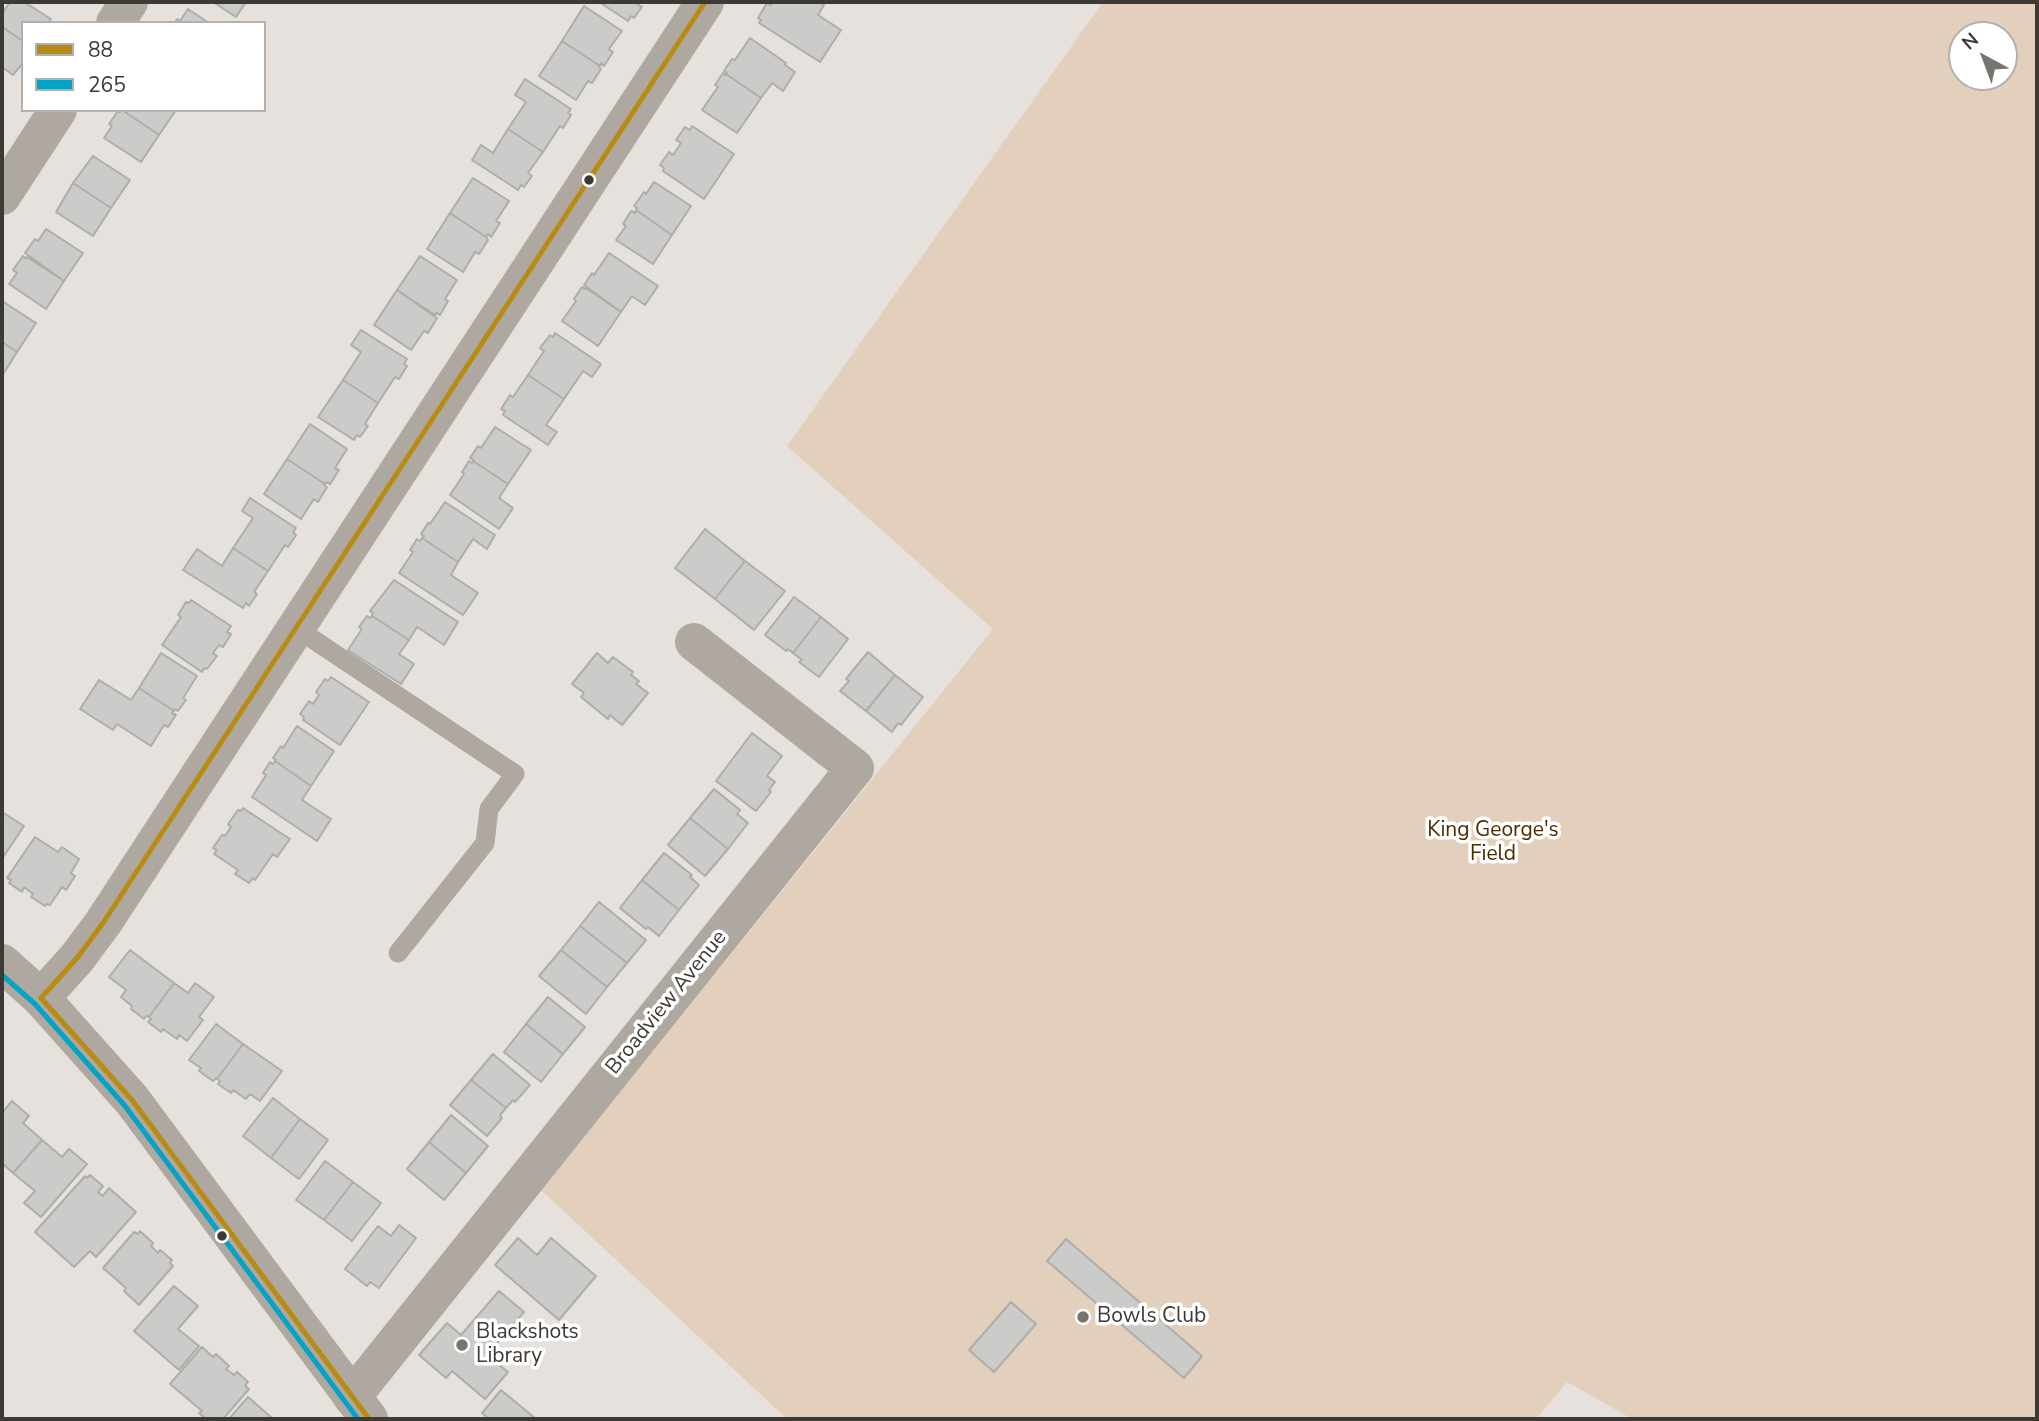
<!DOCTYPE html>
<style>
body{margin:0}
#map{position:relative;width:2039px;height:1421px;overflow:hidden;background:#e6e1dc;font-family:"Nunito Sans",sans-serif}
canvas{display:block}
.frame{position:absolute;inset:0;border:4px solid #3d3935;pointer-events:none}
.legend{position:absolute;left:21px;top:21px;width:245px;height:91px;box-sizing:border-box;background:#fff;border:2px solid #b1b0ae;margin:0;padding:9px 12px;list-style:none;font-size:21px;color:#3d3935}
.legend li{display:flex;align-items:center;gap:14px;height:35px}
.legend b{width:35px;border:2px solid #b1b0ae}
.north{position:absolute;left:1948px;top:21px;width:70px;height:70px;box-sizing:border-box;background:#fff;border:2px solid #b1b0ae;border-radius:50%;rotate:319deg;font-size:19px;font-weight:700;line-height:28px;text-align:center;color:#3d3935}
.north::after{content:'';display:block;margin:auto;width:24px;height:32px;background:#78746f;clip-path:polygon(50% 0,100% 100%,50% 72%,0 100%)}
</style>
<div id="map">
<canvas width="2039" height="1421"></canvas>
<div class="frame"></div>
<ul class="legend">
<li><b style="height:9px;background:#b88c13"></b>88</li>
<li><b style="height:9px;background:#03a3c6"></b>265</li>
</ul>
<div class="north">N</div>
</div>
<script>
const context = document.querySelector('canvas').getContext('2d');
context.lineJoin = 'round';
function paint(path, color) { context.fillStyle = color; context.fill(path, 'evenodd'); }
const shape = rows => new Path2D(rows.map(r => 'M' + r).join(''));
function trace(path, color, width, dash) { context.strokeStyle = color; context.lineWidth = width; context.lineCap = dash ? 'butt' : 'round'; context.setLineDash(dash || []); context.stroke(path); }
function write(font, color, halo, rows, align = 'center') {
  context.font = font + ' "Nunito Sans",sans-serif'; context.lineWidth = 7; context.setLineDash([]); context.textBaseline = 'middle'; context.strokeStyle = halo; context.fillStyle = color; for (const [text, x, y, turn = 0] of rows) {
    context.save(); context.translate(x, y); context.rotate((+turn || 0) * Math.PI / 180); context.textAlign = isNaN(turn) ? turn : align; if (halo) context.strokeText(text, 0, 0); context.fillText(text, 0, 0); context.restore();
  }
}
const green = shape([
 [1103,2,2037,2,2037,1419,1632,1419,1567,1382,1536,1419,787,1419,541,1190,993,629,787,446],
 [1962,35,2004,35,2004,77,1962,77]
]);
const building = shape([
 [10,2,24,2,51,19,48,23,23,23,23,41,2,27,2,14,10,2],
 [213,2,246,2,236,17,213,2],
 [599,2,640,2,638,5,642,7,634,18,631,16,628,21,599,2],
 [773,2,818,2,824,5,818,15,841,30,820,62,759,23,761,20,758,18,767,3,771,5,773,2],
 [584,6,622,31,609,49,613,52,604,66,601,63,600,66,562,41,584,6],
 [188,9,209,23,174,23,177,19,180,21,188,9],
 [2,27,23,41,23,63,13,75,2,67,2,27],
 [750,38,786,63,785,65,795,72,783,91,772,83,761,98,726,74,727,73,724,71,732,59,735,60,750,38],
 [562,41,600,66,599,67,601,69,592,83,588,81,576,100,539,76,562,41],
 [723,73,725,75,726,74,761,98,737,133,702,110,718,87,715,85,723,73],
 [525,79,571,109,568,113,571,115,563,128,560,126,543,152,508,129,526,102,515,95,525,79],
 [122,110,159,135,141,162,104,138,112,126,109,124,118,111,120,112,122,110],
 [122,110,176,110,159,135,122,110],
 [692,126,734,154,704,199,663,171,664,168,660,165,669,152,673,155,681,143,676,140,685,127,690,130,692,126],
 [508,129,543,152,528,173,532,176,524,187,521,185,518,190,472,160,481,145,493,153,508,129],
 [93,156,130,180,111,208,73,183,93,156],
 [473,178,509,201,496,221,500,223,491,237,488,234,486,237,450,213,473,178],
 [654,182,691,206,672,235,636,210,637,208,634,206,644,192,646,194,654,182],
 [73,183,111,208,93,236,56,212,73,183],
 [636,210,672,235,653,264,616,240,626,226,623,224,631,211,635,213,636,210],
 [450,213,486,237,488,240,479,254,475,252,463,272,427,249,450,213],
 [46,229,83,253,64,281,25,253,35,239,38,241,46,229],
 [609,253,658,286,645,305,632,296,621,312,584,285,592,273,594,275,609,253],
 [23,256,26,259,27,257,64,281,46,309,9,284,17,273,13,270,23,256],
 [420,256,457,280,445,299,448,301,440,315,436,313,435,315,397,290,420,256],
 [582,287,585,289,586,288,621,312,598,346,562,321,576,301,574,299,582,287],
 [397,290,437,318,428,333,424,331,411,350,374,325,397,290],
 [2,301,36,323,17,352,2,342,2,301],
 [361,330,407,359,404,364,407,366,399,379,395,377,378,403,343,380,361,352,351,345,361,330],
 [555,333,601,364,592,377,583,371,564,399,528,375,544,351,540,348,550,335,553,337,555,333],
 [2,342,17,352,2,376,2,342],
 [528,375,564,399,546,425,557,432,548,445,503,415,505,411,501,409,510,395,513,397,528,375],
 [343,380,378,403,365,424,368,426,360,437,357,435,354,440,318,417,343,380],
 [310,424,347,449,335,468,339,470,330,484,326,482,325,484,287,459,310,424],
 [495,427,531,450,508,484,473,461,474,460,470,458,478,446,481,448,495,427],
 [287,459,325,484,324,485,327,487,318,502,314,499,301,519,264,494,287,459],
 [469,461,472,463,473,461,508,484,499,498,513,508,499,529,450,495,464,474,462,472,469,461],
 [250,498,296,528,293,532,296,535,288,547,285,545,268,571,233,548,253,518,242,511,250,498],
 [445,502,495,535,487,549,473,539,458,562,422,538,424,536,421,534,428,523,430,524,445,502],
 [705,529,745,561,715,599,675,568,705,529],
 [422,538,458,562,451,575,478,593,463,615,399,573,413,552,410,550,417,539,420,541,422,538],
 [233,548,268,571,254,592,257,594,249,606,246,603,243,608,183,570,197,549,222,566,233,548],
 [745,561,785,591,754,630,715,599,745,561],
 [394,580,458,622,444,645,417,627,409,640,372,616,373,613,370,611,394,580],
 [794,597,821,617,793,653,788,649,786,651,765,635,794,597],
 [191,600,231,626,227,632,231,634,223,647,219,645,213,653,217,656,207,669,204,668,202,672,162,645,181,617,178,615,186,602,189,603,191,600],
 [367,616,370,618,372,616,409,640,399,654,414,664,401,684,348,650,362,629,359,627,367,616],
 [821,617,848,639,819,677,799,662,802,660,793,653,821,617],
 [868,652,895,675,866,711,840,691,849,681,846,679,868,652],
 [161,653,197,676,183,698,186,700,178,711,175,709,174,711,139,688,161,653],
 [597,653,608,663,613,657,633,672,631,675,639,681,636,684,648,693,622,725,610,715,608,719,581,697,584,693,572,684,597,653],
 [895,675,923,697,901,725,898,723,892,732,866,711,895,675],
 [331,677,369,702,340,745,303,720,304,717,300,714,309,701,313,704,319,695,316,692,325,679,328,681,331,677],
 [99,680,131,700,139,688,174,711,172,713,176,715,168,727,164,725,151,746,117,724,113,730,80,709,99,680],
 [297,726,334,751,311,786,275,761,276,760,273,758,281,746,283,748,297,726],
 [752,733,782,756,767,776,775,782,769,790,771,792,756,811,716,781,752,733],
 [275,761,311,786,302,800,331,819,317,841,252,797,266,775,263,773,270,762,273,764,275,761],
 [714,789,740,810,737,814,748,823,728,849,690,818,714,789],
 [243,808,290,839,277,857,273,854,255,880,253,878,249,883,235,874,238,870,214,854,217,850,213,848,222,835,225,836,231,827,228,824,238,810,241,811,243,808],
 [2,812,24,826,2,859,2,812],
 [690,818,728,849,705,876,668,845,690,818],
 [35,837,58,852,62,847,79,859,71,873,75,876,66,890,62,887,50,905,47,904,45,906,31,897,33,894,24,887,22,892,9,883,11,880,7,878,35,837],
 [664,853,692,875,690,877,699,885,679,910,642,880,664,853],
 [642,880,679,910,659,936,648,927,646,929,620,908,642,880],
 [599,902,646,940,627,963,580,926,599,902],
 [580,926,627,963,607,987,561,950,580,926],
 [130,950,174,983,149,1017,146,1016,144,1019,131,1009,132,1006,121,997,126,990,109,977,130,950],
 [561,950,607,987,586,1014,539,976,561,950],
 [174,983,188,993,195,983,214,997,199,1017,203,1020,187,1041,179,1035,177,1039,163,1029,161,1032,148,1022,151,1019,149,1017,174,983],
 [548,997,585,1027,563,1054,526,1024,548,997],
 [216,1024,243,1044,217,1079,216,1078,213,1081,199,1071,201,1068,189,1060,216,1024],
 [526,1024,563,1054,541,1082,504,1052,526,1024],
 [243,1044,282,1071,260,1101,250,1094,246,1099,233,1090,231,1093,218,1084,220,1081,217,1079,243,1044],
 [493,1054,530,1085,515,1102,513,1100,506,1108,471,1080,493,1054],
 [471,1080,506,1108,500,1115,502,1118,487,1136,450,1105,471,1080],
 [273,1098,300,1119,271,1158,243,1136,273,1098],
 [12,1101,29,1116,23,1123,42,1140,13,1173,2,1163,2,1113,12,1101],
 [451,1115,488,1146,466,1173,429,1142,451,1115],
 [300,1119,328,1140,299,1179,271,1158,300,1119],
 [42,1140,62,1157,69,1149,87,1164,41,1217,24,1203,35,1191,13,1173,42,1140],
 [429,1142,466,1173,444,1200,407,1169,429,1142],
 [325,1161,353,1182,324,1220,296,1200,325,1161],
 [90,1175,103,1186,98,1192,103,1196,109,1188,136,1212,96,1257,90,1251,74,1267,35,1232,85,1176,87,1178,90,1175],
 [353,1182,381,1203,352,1241,324,1220,353,1182],
 [399,1225,416,1238,379,1288,370,1282,367,1286,345,1269,378,1226,391,1236,399,1225],
 [140,1231,153,1243,151,1246,158,1253,160,1250,172,1260,170,1263,173,1266,139,1305,124,1291,126,1288,103,1268,134,1232,138,1234,140,1231],
 [518,1238,537,1255,551,1238,596,1276,559,1320,495,1265,518,1238],
 [1066,1239,1202,1356,1184,1378,1047,1261,1066,1239],
 [174,1286,198,1306,178,1329,199,1346,179,1370,134,1331,174,1286],
 [499,1291,524,1312,487,1355,508,1372,485,1399,452,1371,446,1378,419,1355,447,1323,461,1335,499,1291],
 [1011,1302,1036,1324,994,1372,969,1350,1011,1302],
 [202,1347,213,1357,216,1354,229,1366,226,1369,234,1375,237,1372,248,1382,245,1386,249,1389,223,1419,206,1419,199,1413,202,1411,170,1384,202,1347],
 [501,1390,536,1419,489,1419,482,1413,501,1390],
 [248,1397,273,1419,229,1419,248,1397]
]);
const service = shape([
 [296,628,515,774,489,809,485,843,398,953]
]);
const minor = shape([
 [115,23,129,2],
 [2,196,58,110],
 [41,998,77,958,103,923,705,2],
 [352,1397,855,768,694,642]
]);
const tertiary = shape([
 [2,963,41,998,132,1100,369,1419]
]);
const bus1 = shape([
 [41,998,77,958,103,923,705,2],
 [41,998,132,1100,369,1419]
]);
const bus2 = shape([
 [2,975,35,1004,125,1106,358,1419]
]);
const markers = [
 [589,180,6,"#3d3935"],
 [222,1236,6,"#3d3935"],
 [1083,1317,7,"#78746f"],
 [462,1345,7,"#78746f"]
];
const parkNames = [
 ["King George's",1493,831],
 ["Field",1493,855]
];
const streetNames = [
 ["Broadview Avenue",667,1003,-51]
];
const poiNames = [
 ["Bowls Club",1097,1317],
 ["Blackshots",476,1333],
 ["Library",476,1357]
];
paint(green, '#e3d0bc');
paint(building, '#cbcbc9');
trace(building, '#adadaa', 2);
trace(service, '#afa8a0', 19);
trace(minor, '#afa8a0', 38);
trace(tertiary, '#afa8a0', 38);
trace(bus1, '#b88c13', 5);
trace(bus2, '#03a3c6', 5);
for (const [x, y, r, color] of markers) { const dot = new Path2D(); dot.arc(x, y, r, 0, 2 * Math.PI); context.fillStyle = color; context.fill(dot); trace(dot, '#fff', 2.5); }
write('21px', '#4b2c01', '#fff', parkNames);
write('21px', '#3d3935', '#fff', streetNames);
write('21px', '#3d3935', '#fff', poiNames, 'left');
</script>
